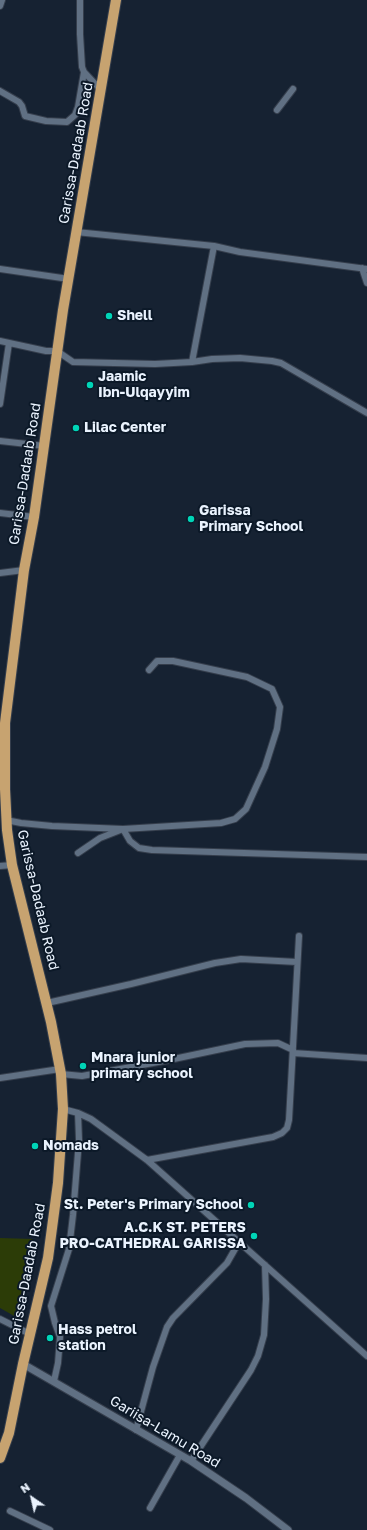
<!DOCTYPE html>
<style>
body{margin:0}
#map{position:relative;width:367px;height:1530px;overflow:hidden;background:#162232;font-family:"Golos Text",sans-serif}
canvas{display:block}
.north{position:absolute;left:12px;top:1478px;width:40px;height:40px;-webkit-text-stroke:3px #0c1928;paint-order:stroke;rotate:326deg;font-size:11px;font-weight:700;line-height:16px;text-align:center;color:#eaf3fe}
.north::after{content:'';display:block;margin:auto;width:14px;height:18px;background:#eaf3fe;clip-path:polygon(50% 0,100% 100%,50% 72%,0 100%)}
</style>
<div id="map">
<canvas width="367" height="1530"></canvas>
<div class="north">N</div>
</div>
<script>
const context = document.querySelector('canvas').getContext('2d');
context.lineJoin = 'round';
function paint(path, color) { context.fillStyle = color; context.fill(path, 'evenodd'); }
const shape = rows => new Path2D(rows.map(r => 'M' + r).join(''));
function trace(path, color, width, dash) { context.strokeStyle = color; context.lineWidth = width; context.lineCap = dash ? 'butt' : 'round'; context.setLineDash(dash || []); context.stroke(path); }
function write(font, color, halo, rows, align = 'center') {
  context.font = font + ' "Golos Text",sans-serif'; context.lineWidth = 4; context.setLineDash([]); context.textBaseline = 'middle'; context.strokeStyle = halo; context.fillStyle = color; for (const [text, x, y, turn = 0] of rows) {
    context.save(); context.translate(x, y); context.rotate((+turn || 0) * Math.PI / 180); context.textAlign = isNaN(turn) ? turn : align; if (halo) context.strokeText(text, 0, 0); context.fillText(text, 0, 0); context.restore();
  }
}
const green = shape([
 [0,1238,33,1239,16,1317,0,1308]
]);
const minor = shape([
 [80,0,80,34,82,67,84,72,101,90],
 [0,6,2,0],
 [0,91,19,102,22,106,25,116,46,121,67,122,75,115,78,107,84,72],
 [277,110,293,89],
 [76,232,214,246,240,252,367,269],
 [362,268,367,283],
 [0,269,69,279],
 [0,341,46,351,57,351,73,362,155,364,192,362,212,359,240,358,272,361,281,363,367,413],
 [192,362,214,246],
 [0,404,9,343],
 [0,441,45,446],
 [0,513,34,517],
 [0,573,24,570],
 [6,820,21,823,52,826,123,829,221,823,235,819,246,809,265,767,277,729,280,707,272,689,247,677,173,661,157,661,149,670],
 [78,853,100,838,123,829,130,841,139,848,152,850,367,857],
 [0,866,12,865],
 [47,1003,131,984,215,963,241,959,297,962],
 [293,1053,367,1058],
 [61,1074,82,1076,169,1060,245,1044,278,1043,293,1050],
 [0,1078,60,1069],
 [63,1109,78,1113,91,1119,147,1160,367,1356],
 [147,1160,273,1137,282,1133,287,1128,289,1120,299,936],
 [0,1319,30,1334],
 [54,1381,58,1363,60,1337,55,1323,51,1306,69,1249,73,1215,79,1140,78,1113],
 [136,1430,153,1367,167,1327,173,1318,227,1263,239,1242],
 [191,1461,251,1370,258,1356,264,1335,266,1299,265,1265],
 [150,1508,180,1455],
 [10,1511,50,1530]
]);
const tertiary = shape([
 [23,1364,191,1461,246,1498,288,1530]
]);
const trunk = shape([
 [0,1458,9,1433,23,1364,48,1258,58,1183,63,1109,61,1074,51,1022,12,865,7,830,5,789,5,723,24,570,34,517,63,310,116,0]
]);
const markers = [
 [109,316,4,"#00d5b7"],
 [90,385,4,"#00d5b7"],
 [76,428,4,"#00d5b7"],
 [191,519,4,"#00d5b7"],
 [83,1066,4,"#00d5b7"],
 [35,1146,4,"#00d5b7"],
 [251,1205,4,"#00d5b7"],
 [254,1236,4,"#00d5b7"],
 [50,1338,4,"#00d5b7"]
];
const streetNames = [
 ["Garissa-Dadaab Road",76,153,-80],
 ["Garissa-Dadaab Road",25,474,-81],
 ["Garissa-Dadaab Road",38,900,77],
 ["Garissa-Daadab Road",27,1274,-79],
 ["Gariisa-Lamu Road",165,1432,31]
];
const poiNames = [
 ["Shell",117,316],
 ["Jaamic",98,377],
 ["Ibn-Ulqayyim",98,393],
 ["Lilac Center",84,428],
 ["Garissa",199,511],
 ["Primary School",199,527],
 ["Mnara junior",91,1058],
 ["primary school",91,1074],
 ["Nomads",43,1146],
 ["St. Peter's Primary School",243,1205,"right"],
 ["A.C.K ST. PETERS",246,1228,"right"],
 ["PRO-CATHEDRAL GARISSA",246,1244,"right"],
 ["Hass petrol",58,1330],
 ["station",58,1346]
];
paint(green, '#2c3c07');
trace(minor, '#353e4c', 8);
trace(tertiary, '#353e4c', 9);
trace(trunk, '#353e4c', 12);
trace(minor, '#607083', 6);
trace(tertiary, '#607083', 7);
trace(trunk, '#c7a370', 10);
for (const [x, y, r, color] of markers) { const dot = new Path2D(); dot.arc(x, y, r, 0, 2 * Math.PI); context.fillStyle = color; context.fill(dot); trace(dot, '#0c1928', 1.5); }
write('14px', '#eaf3fe', '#0c1928', streetNames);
write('bold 14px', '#eaf3fe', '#0c1928', poiNames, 'left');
</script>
